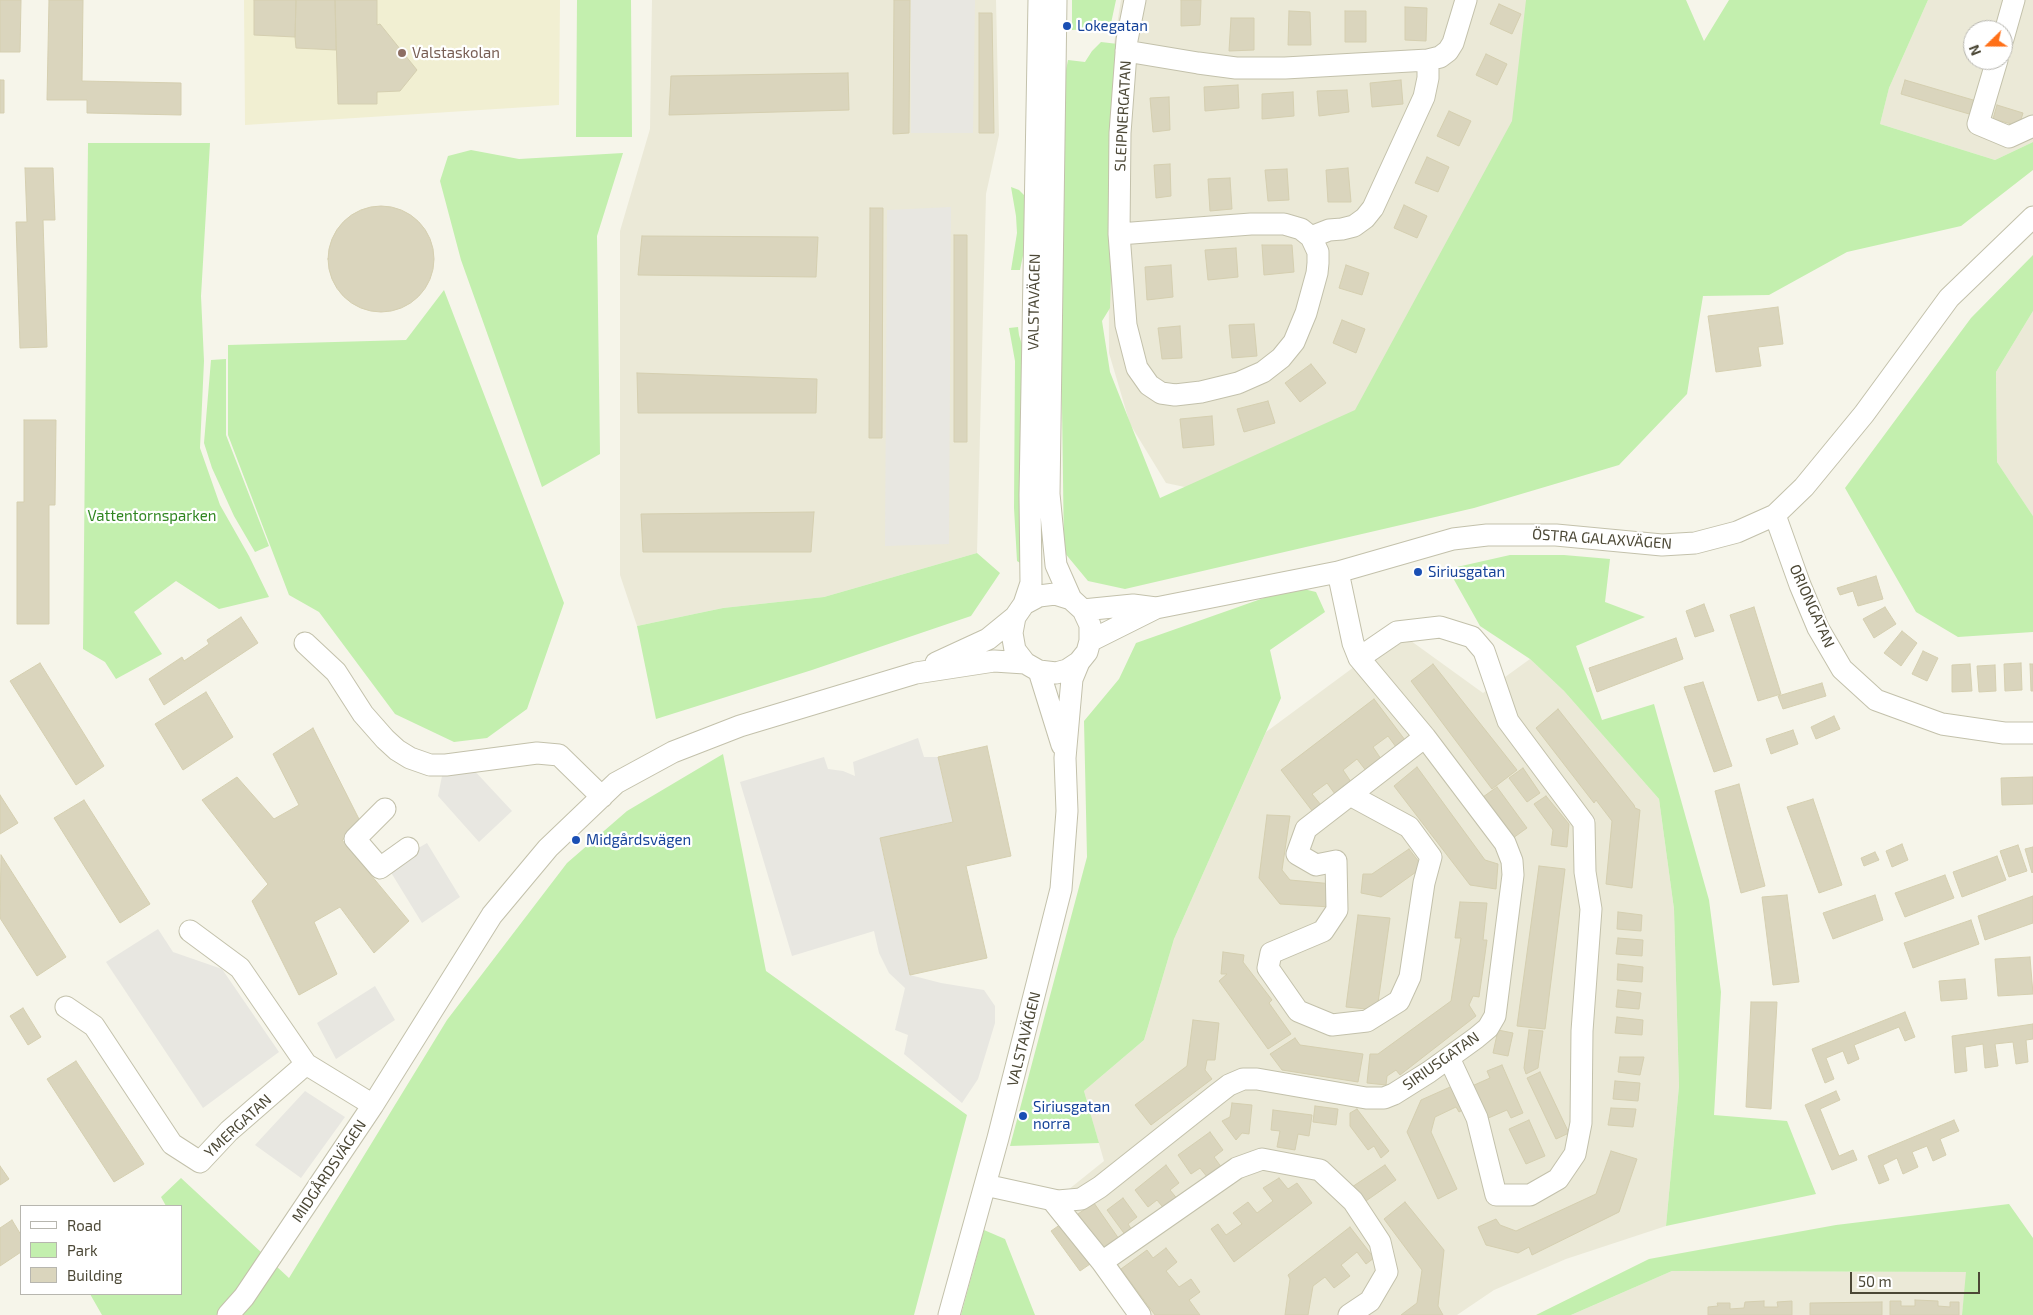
<!DOCTYPE html>
<meta charset="utf-8">
<style>
body{margin:0}
#map{position:relative;width:2033px;height:1315px;overflow:hidden;background:#f6f5ea;font-family:"Exo 2",sans-serif}
canvas{display:block}
.legend{position:absolute;left:20px;top:1205px;width:162px;height:90px;box-sizing:border-box;background:#fff;border:1px solid #b7b6af;margin:0;padding:6px 9px;list-style:none;font-size:15px;color:#4c4836}
.legend li{display:flex;align-items:center;gap:10px;height:25px}
.legend b{width:25px;border:1px solid #b7b6af}
.north{position:absolute;left:1963px;top:20px;width:50px;height:50px;box-sizing:border-box;background:#fff;border:1px solid #b7b6af;border-radius:50%;rotate:248deg;font-size:14px;font-weight:700;line-height:20px;text-align:center;color:#4c4836}
.north::after{content:'';display:block;margin:auto;width:18px;height:22px;background:#ff7018;clip-path:polygon(50% 0,100% 100%,50% 72%,0 100%)}
.scale{position:absolute;left:1850px;top:1272px;width:130px;height:22px;box-sizing:border-box;border:2px solid #4c4836;border-top:0;padding-left:6px;font-size:15px;line-height:18px;white-space:nowrap;color:#4c4836;-webkit-text-stroke:4px #fff;paint-order:stroke}
</style>
<div id="map">
<canvas width="2033" height="1315"></canvas>
<ul class="legend">
<li><b style="height:6px;background:#fff"></b>Road</li>
<li><b style="height:14px;background:#c3efae"></b>Park</li>
<li><b style="height:14px;background:#dad5bd"></b>Building</li>
</ul>
<div class="north">N</div>
<div class="scale">50 m</div>
</div>
<script>
const context = document.querySelector('canvas').getContext('2d');
context.lineJoin = 'round';
function paint(path, color) { context.fillStyle = color; context.fill(path, 'evenodd'); }
const shape = rows => new Path2D(rows.map(r => 'M' + r).join(''));
function trace(path, color, width, dash) { context.strokeStyle = color; context.lineWidth = width; context.lineCap = dash ? 'butt' : 'round'; context.setLineDash(dash || []); context.stroke(path); }
function write(font, color, halo, rows, align = 'center') {
  context.font = font + ' "Exo 2",sans-serif'; context.lineWidth = 4.5; context.setLineDash([]); context.textBaseline = 'middle'; context.strokeStyle = halo; context.fillStyle = color; for (const [text, x, y, turn = 0] of rows) {
    context.save(); context.translate(x, y); context.rotate((+turn || 0) * Math.PI / 180); context.textAlign = isNaN(turn) ? turn : align; if (halo) context.strokeText(text, 0, 0); context.fillText(text, 0, 0); context.restore();
  }
}
const residential = shape([
 [652,0,996,0,999,135,986,194,977,553,824,597,723,608,637,626,620,575,620,231,650,129],
 [1121,0,1540,0,1514,129,1390,364,1345,425,1194,489,1166,483,1130,424,1109,353,1108,81],
 [1928,0,2033,0,2033,142,1995,160,1880,124,1889,88],
 [1973,30,2003,30,2003,60,1973,60],
 [2033,311,2033,516,1997,462,1996,372],
 [1400,633,1483,693,1530,659,1564,691,1659,799,1674,909,1679,1086,1666,1226,1566,1259,1494,1290,1457,1315,1135,1315,1053,1202,1104,1161,1084,1091,1144,1040,1174,939,1266,732],
 [1672,1271,1967,1272,1962,1315,1571,1315]
]);
const education = shape([
 [244,0,560,0,559,105,245,125]
]);
const green = shape([
 [577,0,631,0,632,137,576,137],
 [1072,0,1116,0,1110,28,1072,30],
 [1526,0,1686,0,1704,41,1729,0,1928,0,1889,88,1880,124,1995,160,2033,142,2033,170,1961,226,1847,252,1769,295,1703,296,1687,394,1619,465,1474,508,1125,589,1088,581,1064,552,1058,111,1068,60,1085,62,1092,51,1101,42,1118,44,1110,308,1102,321,1110,372,1160,498,1355,410,1512,121],
 [88,143,210,143,201,296,204,361,200,448,220,505,249,556,269,597,219,609,176,581,134,612,162,654,116,679,105,662,83,649],
 [471,150,519,159,623,153,597,236,600,454,542,487,461,260,440,181,448,156],
 [1011,187,1019,190,1025,196,1029,227,1020,270,1011,270,1017,233,1016,216],
 [2033,255,2033,311,1996,372,1997,462,2033,516,2033,632,1958,637,1916,612,1845,488,1971,318],
 [444,290,564,603,527,709,487,738,454,742,395,714,319,612,289,595,228,435,228,345,406,340],
 [1018,327,1019,335,1025,355,1025,566,1017,561,1014,508,1015,361,1009,328],
 [226,359,226,435,269,546,255,552,234,516,212,468,204,443,211,360],
 [977,553,1000,573,971,616,812,670,656,719,637,626,723,608,824,597],
 [1510,555,1564,555,1610,559,1605,602,1645,617,1576,646,1602,720,1654,704,1709,900,1721,992,1714,1115,1787,1121,1816,1194,1666,1226,1679,1086,1674,909,1659,799,1564,691,1530,659,1480,626,1448,569],
 [1295,587,1316,592,1325,612,1270,650,1281,698,1174,939,1144,1040,1084,1091,1099,1143,1010,1146,1087,857,1084,721,1119,679,1136,643],
 [723,754,766,971,967,1115,914,1315,102,1315,90,1294,181,1294,181,1206,166,1206,161,1197,181,1178,289,1278,447,1020,567,863,627,811],
 [2009,1204,2033,1238,2033,1315,1962,1315,1966,1272,1672,1271,1571,1315,1536,1315,1649,1259,1836,1225],
 [984,1230,1005,1239,1035,1315,961,1315]
]);
const parking = shape([
 [911,0,975,0,973,133,911,133],
 [951,207,949,544,885,546,887,210],
 [918,738,924,757,938,757,953,822,880,839,910,975,941,983,984,990,995,1006,995,1023,978,1079,962,1103,904,1054,908,1035,895,1030,905,988,889,973,879,953,874,931,792,956,740,782,824,757,828,769,843,771,855,776,853,762],
 [471,767,512,811,479,842,438,796,442,776],
 [427,843,460,897,422,923,387,866],
 [158,929,173,952,222,969,279,1052,203,1108,106,962],
 [375,986,395,1020,336,1059,317,1023],
 [305,1091,345,1117,301,1178,255,1145]
]);
const building = shape([
 [0,0,21,0,20,52,0,52,0,0],
 [49,0,83,0,82,81,181,83,181,115,87,113,87,100,47,100,49,0],
 [254,0,296,0,295,37,254,35,254,0],
 [296,0,335,0,336,50,296,48,295,37,296,0],
 [335,0,377,0,377,25,380,24,417,70,400,91,377,92,377,104,338,104,335,0],
 [894,0,910,0,909,133,893,134,894,0],
 [1181,0,1201,0,1200,25,1181,26,1181,0],
 [1499,4,1521,14,1512,34,1490,24,1499,4],
 [1405,7,1427,8,1426,41,1405,40,1405,7],
 [1289,11,1310,12,1311,45,1288,45,1289,11],
 [1345,11,1366,11,1366,42,1345,42,1345,11],
 [979,13,992,13,994,133,979,133,979,13],
 [1231,18,1254,18,1254,50,1229,51,1231,18],
 [1486,54,1507,64,1497,85,1476,75,1486,54],
 [848,73,849,110,669,115,671,76,848,73],
 [0,80,4,80,4,113,0,113,0,80],
 [1401,80,1403,104,1372,107,1370,83,1401,80],
 [1905,80,1980,102,1976,116,1901,94,1905,80],
 [1238,85,1239,108,1205,111,1204,87,1238,85],
 [1347,90,1349,112,1319,116,1317,91,1347,90],
 [1293,92,1294,116,1262,119,1262,94,1293,92],
 [1169,97,1170,130,1153,132,1150,98,1169,97],
 [1997,105,2023,113,2019,126,1993,119,1997,105],
 [1449,111,1471,121,1459,146,1437,136,1449,111],
 [1427,157,1449,167,1438,192,1415,183,1427,157],
 [1170,164,1171,196,1156,198,1154,165,1170,164],
 [25,168,53,168,55,220,43,220,47,347,20,348,16,222,27,222,25,168],
 [1348,168,1351,202,1328,202,1326,170,1348,168],
 [1287,169,1289,200,1268,201,1265,170,1287,169],
 [1230,178,1232,209,1210,211,1208,179,1230,178],
 [1404,205,1427,216,1417,238,1394,228,1404,205],
 '328 259a53 53 0 1 1 106 0a53 53 0 1 1-106 0Z',
 [870,208,883,208,882,438,869,438,870,208],
 [954,235,967,235,967,442,954,442,954,235],
 [642,236,818,237,816,277,638,275,642,236],
 [1262,245,1292,245,1294,272,1264,275,1262,245],
 [1236,248,1238,277,1208,280,1205,250,1236,248],
 [1171,265,1173,297,1147,300,1145,267,1171,265],
 [1346,265,1369,273,1362,295,1339,288,1346,265],
 [1778,307,1783,344,1758,347,1761,366,1716,372,1708,316,1778,307],
 [1342,320,1365,329,1356,353,1333,343,1342,320],
 [1254,324,1257,356,1232,358,1229,325,1254,324],
 [1180,326,1182,358,1162,359,1158,328,1180,326],
 [1311,364,1326,383,1300,402,1285,383,1311,364],
 [637,373,817,379,816,413,638,413,637,373],
 [1268,401,1275,423,1244,432,1237,409,1268,401],
 [1212,416,1214,445,1183,448,1180,419,1212,416],
 [24,420,56,420,55,505,49,505,49,624,17,624,17,502,24,502,24,420],
 [814,512,811,552,643,552,641,514,814,512],
 [1876,576,1883,599,1858,606,1853,591,1840,595,1837,588,1876,576],
 [1704,604,1714,631,1695,637,1686,611,1704,604],
 [1754,607,1781,694,1758,701,1730,615,1754,607],
 [1885,607,1896,624,1874,638,1863,619,1885,607],
 [241,617,258,643,164,705,149,679,182,657,184,661,209,644,207,640,241,617],
 [1902,631,1917,643,1901,666,1884,653,1902,631],
 [1676,638,1683,659,1597,692,1589,668,1676,638],
 [1923,651,1938,658,1927,681,1912,674,1923,651],
 [40,663,104,766,76,785,10,681,40,663],
 [2021,663,2022,690,2005,691,2004,664,2021,663],
 [1433,664,1517,770,1492,789,1411,681,1433,664],
 [1970,664,1972,691,1952,692,1952,665,1970,664],
 [2030,664,2033,664,2033,691,2031,691,2030,664],
 [1995,665,1996,691,1979,692,1977,666,1995,665],
 [1703,682,1732,766,1714,772,1684,687,1703,682],
 [1822,683,1826,696,1783,709,1778,696,1822,683],
 [206,692,233,737,183,770,155,724,206,692],
 [1374,699,1405,740,1396,747,1388,736,1373,747,1381,759,1367,772,1357,759,1343,770,1351,782,1335,794,1327,783,1312,794,1321,805,1313,812,1281,770,1374,699],
 [1558,709,1634,805,1635,808,1640,810,1632,888,1606,884,1612,821,1596,800,1594,803,1536,728,1558,709],
 [1834,716,1840,729,1816,739,1811,727,1834,716],
 [313,728,363,827,342,840,409,921,374,953,340,907,314,922,337,974,299,995,252,901,268,884,202,800,237,777,274,819,299,805,273,754,313,728],
 [1793,730,1798,744,1771,754,1766,739,1793,730],
 [987,746,1011,856,966,866,987,958,910,975,880,838,953,822,938,757,987,746],
 [1417,767,1485,860,1498,864,1496,889,1470,885,1394,786,1417,767],
 [1523,768,1540,793,1527,802,1509,778,1523,768],
 [2033,777,2033,804,2002,805,2001,778,2033,777],
 [1739,784,1765,886,1741,893,1715,791,1739,784],
 [1497,787,1527,828,1513,838,1483,797,1497,787],
 [0,795,18,823,0,834,0,795],
 [1546,796,1569,824,1567,847,1551,845,1553,830,1534,804,1546,796],
 [1813,799,1842,885,1819,893,1787,807,1813,799],
 [84,800,150,904,120,923,54,818,84,800],
 [1267,815,1290,816,1282,870,1290,880,1333,884,1331,907,1280,904,1259,878,1267,815],
 [1902,844,1908,860,1892,867,1886,851,1902,844],
 [2018,845,2027,871,2009,877,2000,851,2018,845],
 [2033,847,2033,872,2032,873,2025,849,2033,847],
 [1409,849,1423,867,1381,897,1361,893,1363,874,1372,874,1409,849],
 [1875,852,1879,860,1864,866,1861,858,1875,852],
 [1,855,66,957,37,976,0,918,1,855],
 [1997,856,2006,880,1962,897,1953,872,1997,856],
 [1539,866,1565,869,1545,1029,1517,1026,1539,866],
 [1945,875,1954,898,1905,917,1895,893,1945,875],
 [1787,895,1799,982,1773,985,1762,897,1787,895],
 [1875,895,1883,920,1833,939,1823,913,1875,895],
 [2033,896,2033,923,1985,940,1978,916,2033,896],
 [1460,902,1487,903,1483,940,1487,940,1479,997,1473,996,1469,1005,1476,1016,1400,1075,1396,1070,1387,1076,1386,1085,1367,1083,1370,1054,1378,1054,1451,1001,1461,938,1455,938,1460,902],
 [1618,912,1642,915,1641,931,1617,929,1618,912],
 [1358,915,1390,918,1377,1010,1346,1007,1358,915],
 [1971,920,1979,944,1913,968,1904,943,1971,920],
 [1618,938,1643,940,1642,956,1616,954,1618,938],
 [1223,952,1244,955,1243,962,1272,1000,1269,1003,1291,1034,1268,1049,1219,981,1227,974,1221,974,1223,952],
 [2030,957,2033,994,1998,996,1995,959,2030,957],
 [1618,964,1643,967,1642,982,1617,980,1618,964],
 [1965,979,1967,999,1941,1001,1939,981,1965,979],
 [1618,990,1641,993,1639,1009,1616,1007,1618,990],
 [1751,1002,1777,1002,1771,1109,1746,1107,1751,1002],
 [23,1008,41,1037,28,1045,10,1016,23,1008],
 [1905,1012,1915,1037,1905,1041,1899,1027,1854,1045,1859,1059,1848,1064,1843,1051,1826,1058,1834,1079,1825,1083,1812,1049,1905,1012],
 [1617,1017,1643,1020,1642,1035,1615,1033,1617,1017],
 [1193,1020,1219,1023,1215,1060,1207,1060,1205,1070,1212,1079,1151,1125,1135,1105,1187,1066,1193,1020],
 [2033,1024,2033,1039,2026,1040,2028,1062,2016,1064,2013,1042,1995,1044,1998,1066,1985,1068,1983,1044,1965,1047,1967,1071,1955,1073,1952,1036,2033,1024],
 [1498,1030,1513,1033,1508,1056,1493,1053,1498,1030],
 [1529,1030,1543,1031,1538,1068,1526,1074,1524,1068,1529,1030],
 [1295,1038,1300,1045,1363,1054,1358,1082,1282,1070,1270,1054,1295,1038],
 [1620,1057,1644,1057,1640,1075,1618,1072,1620,1057],
 [76,1061,144,1164,114,1182,47,1079,76,1061],
 [1502,1065,1523,1113,1511,1118,1507,1110,1486,1119,1472,1086,1490,1078,1487,1071,1502,1065],
 [1540,1072,1569,1133,1556,1139,1527,1078,1540,1072],
 [1615,1081,1640,1083,1638,1101,1613,1099,1615,1081],
 [1457,1084,1467,1108,1459,1112,1456,1107,1435,1117,1431,1132,1457,1189,1438,1199,1407,1132,1421,1100,1457,1084],
 [1836,1091,1840,1100,1820,1109,1839,1156,1853,1150,1857,1160,1832,1170,1805,1105,1836,1091],
 [1232,1103,1252,1105,1249,1134,1242,1133,1236,1140,1222,1121,1230,1117,1232,1103],
 [1315,1106,1338,1109,1336,1125,1313,1122,1315,1106],
 [1611,1108,1636,1109,1633,1127,1608,1125,1611,1108],
 [1357,1109,1389,1151,1381,1158,1374,1146,1368,1150,1350,1126,1350,1113,1357,1109],
 [1273,1110,1312,1115,1309,1136,1298,1134,1295,1150,1277,1147,1280,1131,1271,1130,1273,1110],
 [1529,1120,1545,1156,1526,1164,1509,1129,1529,1120],
 [1954,1120,1959,1131,1940,1139,1946,1155,1933,1161,1927,1146,1912,1152,1918,1167,1903,1174,1897,1158,1883,1165,1889,1180,1879,1184,1868,1156,1954,1120],
 [1210,1132,1223,1150,1214,1157,1222,1168,1208,1178,1200,1168,1191,1174,1178,1155,1210,1132],
 [1611,1151,1637,1159,1619,1212,1532,1255,1529,1247,1518,1253,1486,1245,1478,1227,1496,1219,1500,1225,1516,1231,1596,1194,1611,1151],
 [1166,1165,1179,1183,1170,1190,1179,1201,1166,1211,1157,1200,1148,1207,1135,1190,1166,1165],
 [1385,1165,1396,1180,1363,1203,1352,1187,1385,1165],
 [0,1166,9,1179,0,1185,0,1166],
 [1279,1178,1288,1189,1297,1183,1312,1203,1234,1262,1211,1229,1218,1224,1226,1235,1242,1224,1233,1213,1248,1202,1257,1213,1273,1201,1263,1188,1279,1178],
 [1123,1198,1137,1217,1128,1224,1135,1235,1129,1240,1107,1210,1123,1198],
 [1405,1202,1444,1250,1438,1306,1443,1315,1401,1315,1417,1303,1422,1270,1384,1219,1405,1202],
 [1094,1203,1119,1239,1103,1250,1078,1214,1094,1203],
 [12,1220,21,1235,21,1252,0,1266,0,1228,12,1220],
 [1064,1222,1093,1262,1080,1271,1051,1231,1064,1222],
 [1350,1227,1374,1258,1366,1264,1357,1252,1341,1265,1350,1276,1334,1288,1325,1277,1313,1286,1308,1315,1285,1315,1290,1279,1288,1275,1350,1227],
 [1166,1248,1177,1262,1166,1271,1179,1287,1191,1279,1200,1292,1189,1300,1200,1315,1155,1315,1121,1269,1147,1250,1153,1258,1166,1248],
 [1915,1300,1938,1301,1938,1306,1950,1307,1950,1302,1959,1302,1959,1315,1890,1315,1890,1301,1901,1301,1901,1306,1915,1306,1915,1300],
 [1764,1301,1764,1307,1778,1307,1777,1302,1792,1301,1792,1315,1708,1315,1708,1307,1718,1306,1717,1303,1730,1303,1730,1309,1744,1308,1745,1302,1764,1301],
 [1882,1302,1882,1315,1810,1315,1810,1303,1882,1302]
]);
const minor = shape([
 [1039,0,1030,495,1031,583,1024,604,1015,617,1012,633,1015,650,1025,663,1039,671,1056,673,1067,670,1079,662],
 [2003,39,2014,0],
 [1126,51,1198,63,1236,68,1285,68,1428,60,1440,57,1448,51,1453,43,1466,0],
 [1997,60,1978,124,2009,137,2033,126],
 [1119,234,1251,224,1284,224,1301,229,1311,237,1318,252,1318,263,1317,273,1306,313,1294,342,1281,358,1263,372,1238,383,1201,392,1175,395,1161,393,1149,385,1137,368,1126,325,1119,234,1120,133,1127,40,1135,0],
 [1311,237,1329,230,1342,229,1354,226,1365,218,1373,208,1424,97,1428,78,1428,60],
 [1775,515,1800,585,1818,628,1842,669,1876,700,1942,724,2004,733,2033,733],
 [1024,604,1039,596,1055,594,1071,599],
 [1083,610,1133,605,1156,608,1338,572,1453,539,1487,535,1556,535,1662,545,1695,543,1737,532,1775,515,1804,487,1864,414,1949,298,2033,217],
 [1090,641,1156,608],
 [305,643,336,672,363,714,385,739,397,750,410,758,430,765,446,765,537,753,559,755,602,797],
 [1359,658,1397,632,1440,627,1472,637,1484,651,1508,721,1584,823,1585,872,1591,909,1582,1031,1581,1123,1575,1154,1558,1179,1530,1195,1496,1195,1477,1118,1449,1058],
 [936,663,988,639,1015,617],
 [1039,671,1062,745],
 [1350,795,1409,827,1431,857,1424,883,1410,977,1399,1001,1367,1021,1332,1025,1298,1011,1268,968,1271,953,1323,931,1337,910,1336,861,1316,865,1297,854,1306,829,1425,737],
 [385,809,355,839,380,868,408,848],
 [190,931,240,968,306,1064],
 [66,1007,94,1026,172,1144,200,1162,229,1131,306,1064,373,1105],
 [985,1185,1058,1201,1081,1199,1100,1187,1216,1095,1229,1085,1243,1079,1257,1079,1366,1098,1384,1098,1394,1094,1429,1072,1476,1038,1488,1028,1495,1016,1513,875,1512,861,1505,843,1425,737,1359,658,1353,643,1338,572],
 [1052,1200,1102,1262,1140,1315],
 [1102,1262,1237,1168,1262,1159,1320,1170,1353,1201,1380,1242,1387,1272,1370,1301,1349,1315],
 [228,1315,244,1297,373,1105,492,915,548,848,616,783,673,752,740,726,916,673,994,661,1025,663],
 [949,1315,998,1138,1061,889,1067,811,1065,758,1072,679,1079,662,1087,652,1090,641,1090,625,1083,610,1071,599,1056,565,1049,494,1056,0]
]);
const markers = [
 [1067,26,5,"#1a4fb4"],
 [402,53,5,"#8d6e63"],
 [1418,572,5,"#1a4fb4"],
 [576,840,5,"#1a4fb4"],
 [1023,1116,5,"#1a4fb4"]
];
const transitNames = [
 ["Lokegatan",1077,26],
 ["Siriusgatan",1428,572],
 ["Midgårdsvägen",586,840],
 ["Siriusgatan",1033,1107],
 ["norra",1033,1124]
];
const educationNames = [
 ["Valstaskolan",412,53]
];
const streetNames = [
 ["SLEIPNERGATAN",1123,116,-87],
 ["VALSTAVÄGEN",1034,302,-89],
 ["ÖSTRA GALAXVÄGEN",1602,539,4],
 ["ORIONGATAN",1812,606,66],
 ["VALSTAVÄGEN",1024,1039,-76],
 ["SIRIUSGATAN",1441,1061,-35],
 ["YMERGATAN",238,1126,-43],
 ["MIDGÅRDSVÄGEN",329,1171,-56]
];
const parkNames = [
 ["Vattentornsparken",152,516]
];
paint(residential, '#ebe9d7');
paint(education, '#f1efd2');
paint(green, '#c3efae');
paint(parking, '#e8e7e1');
paint(building, '#dad5bd');
trace(building, '#d5cfb0', 1);
trace(minor, '#c3c1ab', 23);
trace(minor, '#fff', 21);
for (const [x, y, r, color] of markers) { const dot = new Path2D(); dot.arc(x, y, r, 0, 2 * Math.PI); context.fillStyle = color; context.fill(dot); trace(dot, '#fff', 2); }
write('15px', '#164399', '#fff', transitNames, 'left');
write('15px', '#785e54', '#fff', educationNames, 'left');
write('15px', '#4c4836', '#fff', streetNames);
write('15px', '#308621', '#fff', parkNames);
</script>
